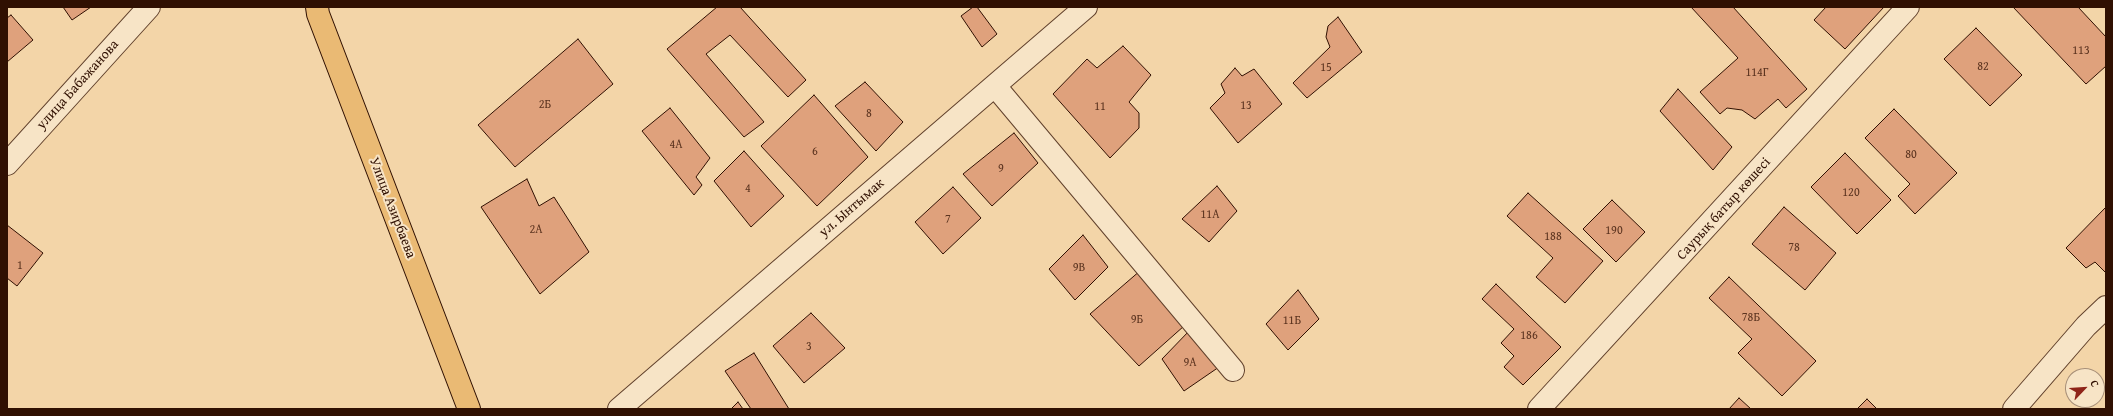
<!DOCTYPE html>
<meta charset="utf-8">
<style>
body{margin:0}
#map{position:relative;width:2113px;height:416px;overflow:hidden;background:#f3d5a8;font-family:"Gentium Book Plus",serif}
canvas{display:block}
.frame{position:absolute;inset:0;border:8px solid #301002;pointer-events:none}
.north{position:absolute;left:2065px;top:368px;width:40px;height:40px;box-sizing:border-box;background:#f7e4c6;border:1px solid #a78f78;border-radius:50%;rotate:65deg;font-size:11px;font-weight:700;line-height:16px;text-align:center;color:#301002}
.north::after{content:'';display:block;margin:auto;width:14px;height:18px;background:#8f2418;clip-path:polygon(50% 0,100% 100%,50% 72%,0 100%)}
</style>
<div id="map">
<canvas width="2113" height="416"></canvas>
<div class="frame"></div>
<div class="north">С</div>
</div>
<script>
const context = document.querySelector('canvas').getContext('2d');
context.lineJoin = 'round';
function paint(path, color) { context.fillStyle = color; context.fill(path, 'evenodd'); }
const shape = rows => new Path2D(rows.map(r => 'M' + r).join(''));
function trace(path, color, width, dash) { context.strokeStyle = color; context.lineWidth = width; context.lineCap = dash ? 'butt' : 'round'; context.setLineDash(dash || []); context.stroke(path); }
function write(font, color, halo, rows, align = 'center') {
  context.font = font + ' "Gentium Book Plus",serif'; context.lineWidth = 4; context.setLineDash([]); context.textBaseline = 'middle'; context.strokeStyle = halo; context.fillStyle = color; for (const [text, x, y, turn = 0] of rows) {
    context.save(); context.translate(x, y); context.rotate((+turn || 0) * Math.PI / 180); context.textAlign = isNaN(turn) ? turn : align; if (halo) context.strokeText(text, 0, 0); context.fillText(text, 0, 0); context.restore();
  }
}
const building = shape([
 [63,7,91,7,72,20,63,7],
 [717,7,740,7,806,80,788,97,730,35,706,54,764,122,744,137,667,49,717,7],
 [973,7,977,7,997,34,982,47,961,16,973,7],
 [1691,7,1733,7,1807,89,1786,108,1778,99,1755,119,1742,110,1727,108,1720,114,1700,92,1738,58,1691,7],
 [1826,7,1884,7,1845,49,1814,20,1826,7],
 [2013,7,2078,7,2106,37,2106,66,2086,84,2013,7],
 [11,15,33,40,7,62,7,18,11,15],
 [1338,17,1362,52,1307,98,1293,83,1330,47,1326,37,1328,26,1338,17],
 [1976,28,2022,75,1990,106,1944,59,1976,28],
 [578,39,613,84,515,167,478,125,578,39],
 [1123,46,1151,75,1129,102,1139,113,1139,128,1110,158,1053,94,1087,59,1097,68,1123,46],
 [1235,68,1242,76,1254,69,1282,104,1238,143,1210,108,1225,93,1221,84,1235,68],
 [865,82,903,122,876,151,835,106,865,82],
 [1678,89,1732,147,1713,170,1660,111,1678,89],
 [814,95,868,157,817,206,761,146,814,95],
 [670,108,710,158,696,177,702,185,694,195,642,131,670,108],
 [1894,109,1957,173,1915,214,1898,196,1910,184,1865,138,1894,109],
 [1014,133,1038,163,992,206,963,174,1014,133],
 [744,151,784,196,751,227,714,181,744,151],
 [1845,153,1891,200,1857,234,1811,187,1845,153],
 [527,179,539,206,554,197,589,252,540,294,481,207,527,179],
 [1217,186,1237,211,1209,242,1182,219,1217,186],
 [953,187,981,218,943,254,915,222,953,187],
 [1528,193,1603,261,1565,303,1536,277,1553,258,1507,216,1528,193],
 [1612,200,1645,232,1616,262,1583,229,1612,200],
 [1784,207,1836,253,1805,290,1752,244,1784,207],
 [2106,207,2106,273,2095,262,2086,268,2066,248,2106,207],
 [7,225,43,253,17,286,7,278,7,225],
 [1083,235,1108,267,1075,300,1049,269,1083,235],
 [1141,270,1184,326,1139,366,1090,314,1141,270],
 [1729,277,1816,361,1782,396,1738,353,1752,339,1709,298,1729,277],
 [1496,284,1561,347,1523,385,1504,367,1514,356,1501,343,1514,329,1482,299,1496,284],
 [1298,290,1319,319,1288,350,1266,324,1298,290],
 [811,313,845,348,804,383,773,346,811,313],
 [1191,329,1219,367,1184,391,1162,359,1191,329],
 [754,353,789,409,751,409,725,371,754,353],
 [1739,398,1751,409,1729,409,1739,398],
 [1867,399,1877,409,1857,409,1867,399],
 [738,402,743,409,731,409,738,402]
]);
const minor = shape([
 [995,86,1233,370],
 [7,164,149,7],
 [619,409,1086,7],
 [1539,409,1908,7],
 [2014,409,2086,326,2106,307]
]);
const primary = shape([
 [317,7,318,14,469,409]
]);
const numberNames = [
 ["113",2081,51],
 ["82",1983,67],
 ["15",1326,68],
 ["114Г",1757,73],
 ["2Б",545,105],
 ["13",1246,106],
 ["11",1100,107],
 ["8",869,114],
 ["4А",676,145],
 ["6",815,152],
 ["80",1911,155],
 ["9",1001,169],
 ["4",748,189],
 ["120",1851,193],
 ["11А",1210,215],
 ["7",948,220],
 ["2А",536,230],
 ["190",1614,231],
 ["188",1553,237],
 ["78",1794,248],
 ["1",20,266],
 ["9В",1079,268],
 ["78Б",1751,318],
 ["9Б",1137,320],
 ["11Б",1292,321],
 ["186",1529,336],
 ["3",809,347],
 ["9А",1190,363]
];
const streetNames = [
 ["улица Бабажанова",78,85,-48],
 ["Улица Азирбаева",392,208,69],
 ["ул. Ынтымак",852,208,-41],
 ["Саурық батыр көшесі",1724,209,-48]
];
paint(building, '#dfa17c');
trace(building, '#301002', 1);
trace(minor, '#61412c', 24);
trace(primary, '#301002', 24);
trace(minor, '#f7e4c6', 22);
trace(primary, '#eaba74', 22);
write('12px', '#5c3420', null, numberNames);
write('14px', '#301002', '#f7e4c6', streetNames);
</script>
